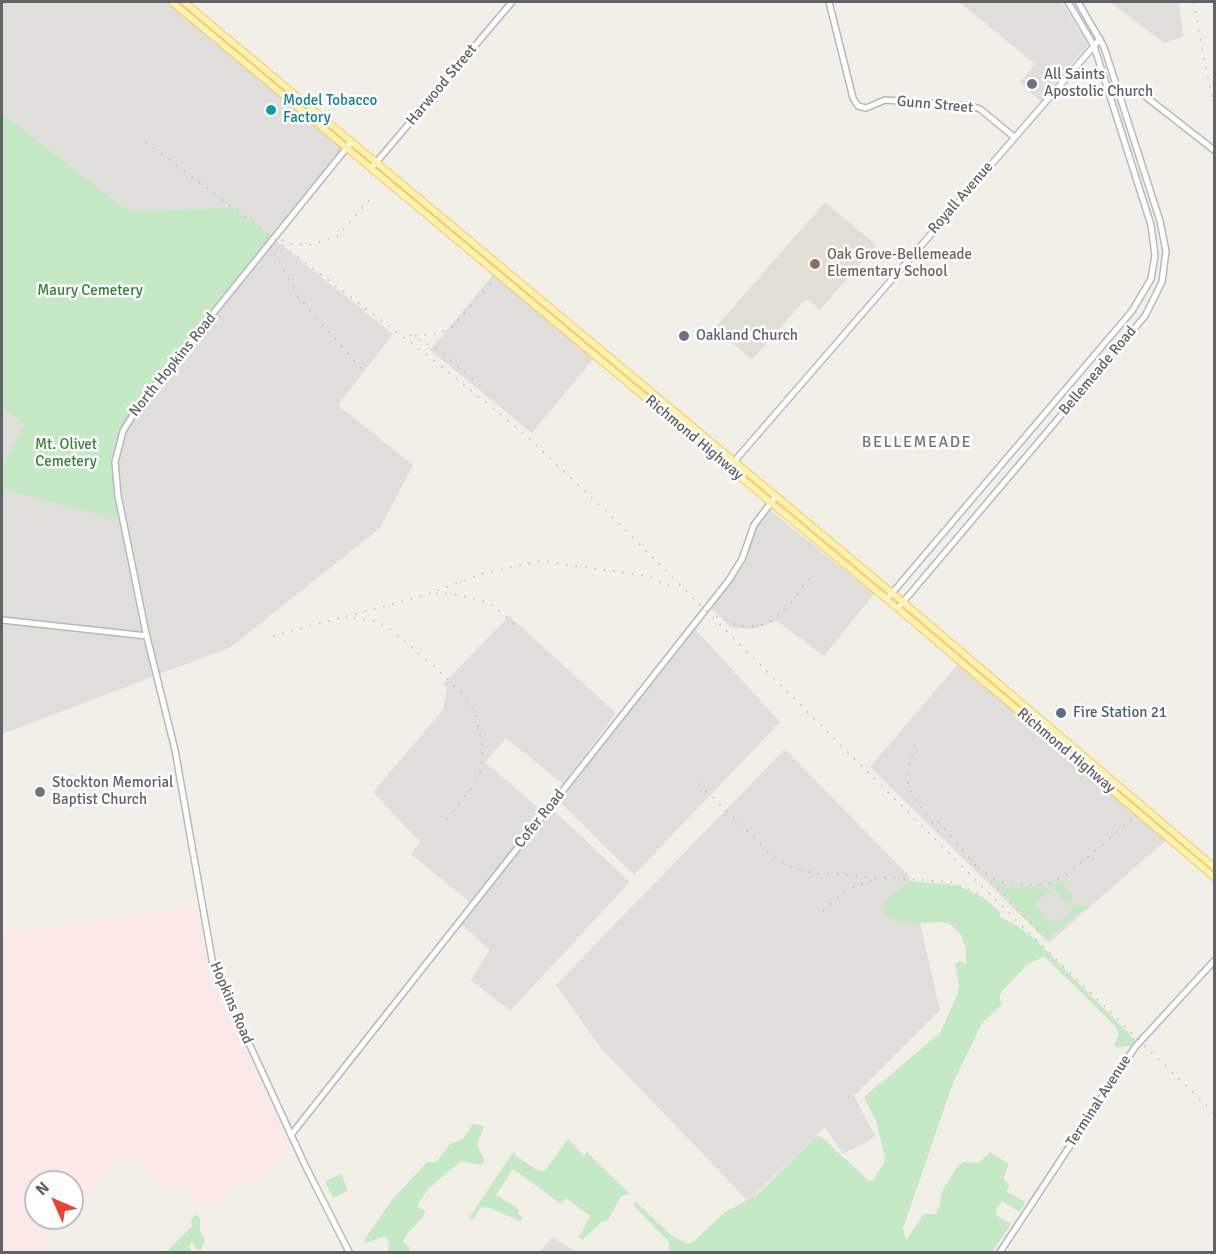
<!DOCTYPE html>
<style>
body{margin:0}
#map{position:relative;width:1216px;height:1254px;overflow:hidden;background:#f1efe8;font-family:Signika,sans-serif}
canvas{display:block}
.frame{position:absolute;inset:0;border:3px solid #5f6368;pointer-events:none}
.north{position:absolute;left:24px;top:1170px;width:60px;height:60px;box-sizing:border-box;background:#fff;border:2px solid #bfc1c3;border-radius:50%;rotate:315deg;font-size:16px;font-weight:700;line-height:24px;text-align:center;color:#5f6368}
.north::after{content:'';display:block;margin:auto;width:21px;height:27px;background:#ea4335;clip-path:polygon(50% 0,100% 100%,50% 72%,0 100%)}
</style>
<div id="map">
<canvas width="1216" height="1254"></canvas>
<div class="frame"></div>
<div class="north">N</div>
</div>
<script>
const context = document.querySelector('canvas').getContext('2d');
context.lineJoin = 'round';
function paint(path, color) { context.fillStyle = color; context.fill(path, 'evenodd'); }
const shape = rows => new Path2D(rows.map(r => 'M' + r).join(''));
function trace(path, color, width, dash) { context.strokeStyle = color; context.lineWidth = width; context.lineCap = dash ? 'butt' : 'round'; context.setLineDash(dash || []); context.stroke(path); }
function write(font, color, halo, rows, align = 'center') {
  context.font = font + ' Signika,sans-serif'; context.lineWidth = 5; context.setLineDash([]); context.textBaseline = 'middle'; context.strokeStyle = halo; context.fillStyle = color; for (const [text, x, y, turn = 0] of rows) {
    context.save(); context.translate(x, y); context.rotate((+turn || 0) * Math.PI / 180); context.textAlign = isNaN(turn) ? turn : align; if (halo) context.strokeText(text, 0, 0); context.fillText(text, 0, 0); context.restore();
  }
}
const industrial = shape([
 [2,2,179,2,350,144,275,240,393,334,338,405,413,465,380,528,231,647,2,734,2,489,124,520,116,476,119,444,231,207,130,212,2,113],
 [959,2,1062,2,1088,45,1040,101,1020,82,1035,64],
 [1110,2,1179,2,1183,37,1164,43],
 [493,275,593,359,532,433,430,350],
 [2,409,26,423,2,466],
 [770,510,874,594,824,656,777,621,753,629,732,628,711,608,744,564,759,521],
 [509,616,616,713,563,784,506,738,485,762,542,811,471,903,411,854,420,842,373,792,443,710,447,688,443,684],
 [694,628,780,722,634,875,559,801],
 [958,664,1166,840,1049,943,870,767],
 [785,749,909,876,940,1010,854,1096,876,1137,843,1154,825,1127,748,1201,601,1048,556,985],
 [552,809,630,882,510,1011,471,980,490,950,460,923],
 [553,1237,576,1252,539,1252]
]);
const education = shape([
 [825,202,876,245,820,310,808,300,803,302,752,360,715,328]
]);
const medical = shape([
 [197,906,209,977,291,1150,252,1189,241,1179,209,1212,178,1183,169,1191,137,1160,117,1154,99,1186,72,1213,72,1182,36,1182,36,1218,67,1218,32,1252,2,1252,2,934]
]);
const green = shape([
 [2,113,130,212,231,207,275,240,188,343,125,429,115,460,124,521,2,489,2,466,25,423,2,409],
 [991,879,1014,889,1045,886,1051,893,1048,892,1037,902,1036,907,1050,924,1052,922,1055,925,1072,911,1071,909,1075,905,1090,905,1046,939],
 [1061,880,1073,897,1069,905,1050,885],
 [910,881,957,885,982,897,1000,912,1000,917,1016,925,1037,941,1135,1040,1130,1046,1116,1048,1114,1045,1119,1035,1115,1026,1044,956,1027,965,1003,990,999,997,1002,1004,982,1023,953,1083,903,1228,906,1240,924,1214,935,1214,940,1206,941,1193,957,1167,963,1162,978,1163,990,1152,1009,1164,1003,1179,1010,1185,1006,1191,1025,1202,1020,1212,1002,1201,996,1209,996,1215,1011,1224,992,1252,669,1252,669,1242,633,1205,636,1202,672,1236,688,1244,693,1242,725,1212,757,1195,815,1137,819,1136,825,1140,869,1181,873,1180,884,1163,885,1156,876,1121,864,1097,940,1033,957,996,959,985,955,964,960,961,966,964,966,949,961,935,950,924,943,922,912,924,889,918,884,911,885,901],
 [473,1124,484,1126,477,1145,485,1161,481,1165,461,1161,428,1189,418,1204,419,1208,425,1211,423,1217,407,1234,403,1242,409,1247,410,1252,388,1252,389,1242,385,1236,366,1243,364,1240,392,1200,427,1162,436,1162,450,1144,463,1139],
 [568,1139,584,1156,587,1152,630,1194,621,1196,608,1220,603,1221,582,1240,579,1237,590,1216,566,1198,561,1204,513,1169,496,1195,519,1209,518,1213,523,1218,520,1221,487,1207,480,1208,473,1220,469,1218,514,1151,516,1156,537,1170,545,1171],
 [341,1174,348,1191,333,1198,325,1181],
 [195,1215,200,1218,200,1231,205,1240,201,1250,196,1249,192,1242,189,1246,191,1252,166,1252,192,1226,191,1220]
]);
const tertiary = shape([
 [829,2,853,98,858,106,866,108,885,100,971,106,980,109,1014,137],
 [374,165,512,2],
 [732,464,1100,39],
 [2,620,147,636],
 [291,1135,729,580,742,559,754,525,776,496],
 [1000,1252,1135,1047,1214,961]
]);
const secondary = shape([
 [1145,96,1214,150],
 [887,599,1132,311,1151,279,1155,255,1151,225,1094,46,1068,2],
 [898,608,1145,316,1162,282,1166,251,1160,221,1104,47,1078,2],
 [349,1252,304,1163,213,965,175,750,146,633,118,496,115,462,123,431,140,404,349,145]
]);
const primary = shape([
 [172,2,909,618,1214,877],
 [184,2,903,602,1214,867]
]);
const rail = shape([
 [1193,2,1214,107],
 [146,142,435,361,521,431,609,514,1020,924,1214,1113],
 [266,237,298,297,366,374],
 [282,240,290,244,309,245,337,237,372,197],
 [410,335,437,349,480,385],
 [415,336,437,334,451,328,491,283],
 [436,594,452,594,481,600,494,606,514,624],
 [716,616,738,626,758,626,769,622,783,612,811,577],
 [354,618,377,621,390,629,436,668,466,698,475,712,483,748,481,770,474,785,446,820],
 [273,636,423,596,485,573,541,561,648,576,676,589],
 [915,745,908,769,908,784,914,798,940,833],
 [699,784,773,856,794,868,812,873,952,882,985,897],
 [938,821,976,866],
 [971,861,992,878,1007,885,1046,885,1067,875,1133,818],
 [991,881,1038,931],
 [823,911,846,890,873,880]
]);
const markers = [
 [1032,84,6,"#6b7280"],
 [271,110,6,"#0f9aa8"],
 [815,264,6,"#8d6e63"],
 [684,336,6,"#6b7280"],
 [1061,713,6,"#5c6f8a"],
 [40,792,6,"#6b7280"]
];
const worshipNames = [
 ["All Saints",1044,75],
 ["Apostolic Church",1044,92],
 ["Oakland Church",696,336],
 ["Stockton Memorial",52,783],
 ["Baptist Church",52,800]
];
const streetNames = [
 ["Harwood Street",442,85,-50],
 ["Gunn Street",935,105,5],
 ["Royall Avenue",961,198,-49],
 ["North Hopkins Road",173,365,-51],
 ["Bellemeade Road",1098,371,-50],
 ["Richmond Highway",694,438,40],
 ["Richmond Highway",1066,751,40],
 ["Cofer Road",540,819,-51],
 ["Hopkins Road",231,1003,67],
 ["Terminal Avenue",1099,1101,-57]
];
const cultureNames = [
 ["Model Tobacco",283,101],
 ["Factory",283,118]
];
const educationNames = [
 ["Oak Grove-Bellemeade",827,255],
 ["Elementary School",827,272]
];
const parkNames = [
 ["Maury Cemetery",90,291],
 ["Mt. Olivet",66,445],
 ["Cemetery",66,462]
];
const serviceNames = [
 ["Fire Station 21",1073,713]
];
const neighbourhoodNames = [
 ["BELLEMEADE",917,443]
];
paint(industrial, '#e0deda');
paint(education, '#e1ded6');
paint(medical, '#fce8e6');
paint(green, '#c5e8c5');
trace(tertiary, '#b5b8bc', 8);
trace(secondary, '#b6babf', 8);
trace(primary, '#f2c960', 8);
trace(tertiary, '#fff', 5);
trace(secondary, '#fff', 5);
trace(primary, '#fff2af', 6);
trace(rail, '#b6b7b8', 1.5, [1.5, 8]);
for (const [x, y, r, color] of markers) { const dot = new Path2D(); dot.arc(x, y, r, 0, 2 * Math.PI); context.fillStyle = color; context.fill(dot); trace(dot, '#fff', 2); }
write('15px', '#5b616d', '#fff', worshipNames, 'left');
write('15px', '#5f6368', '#fff', streetNames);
write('15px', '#0d838f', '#fff', cultureNames, 'left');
write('15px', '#785e54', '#fff', educationNames, 'left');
write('15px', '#348238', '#fff', parkNames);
write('15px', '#4e5e75', '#fff', serviceNames, 'left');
context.letterSpacing = '1.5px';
write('16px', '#70757a', '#fff', neighbourhoodNames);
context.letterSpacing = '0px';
</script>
